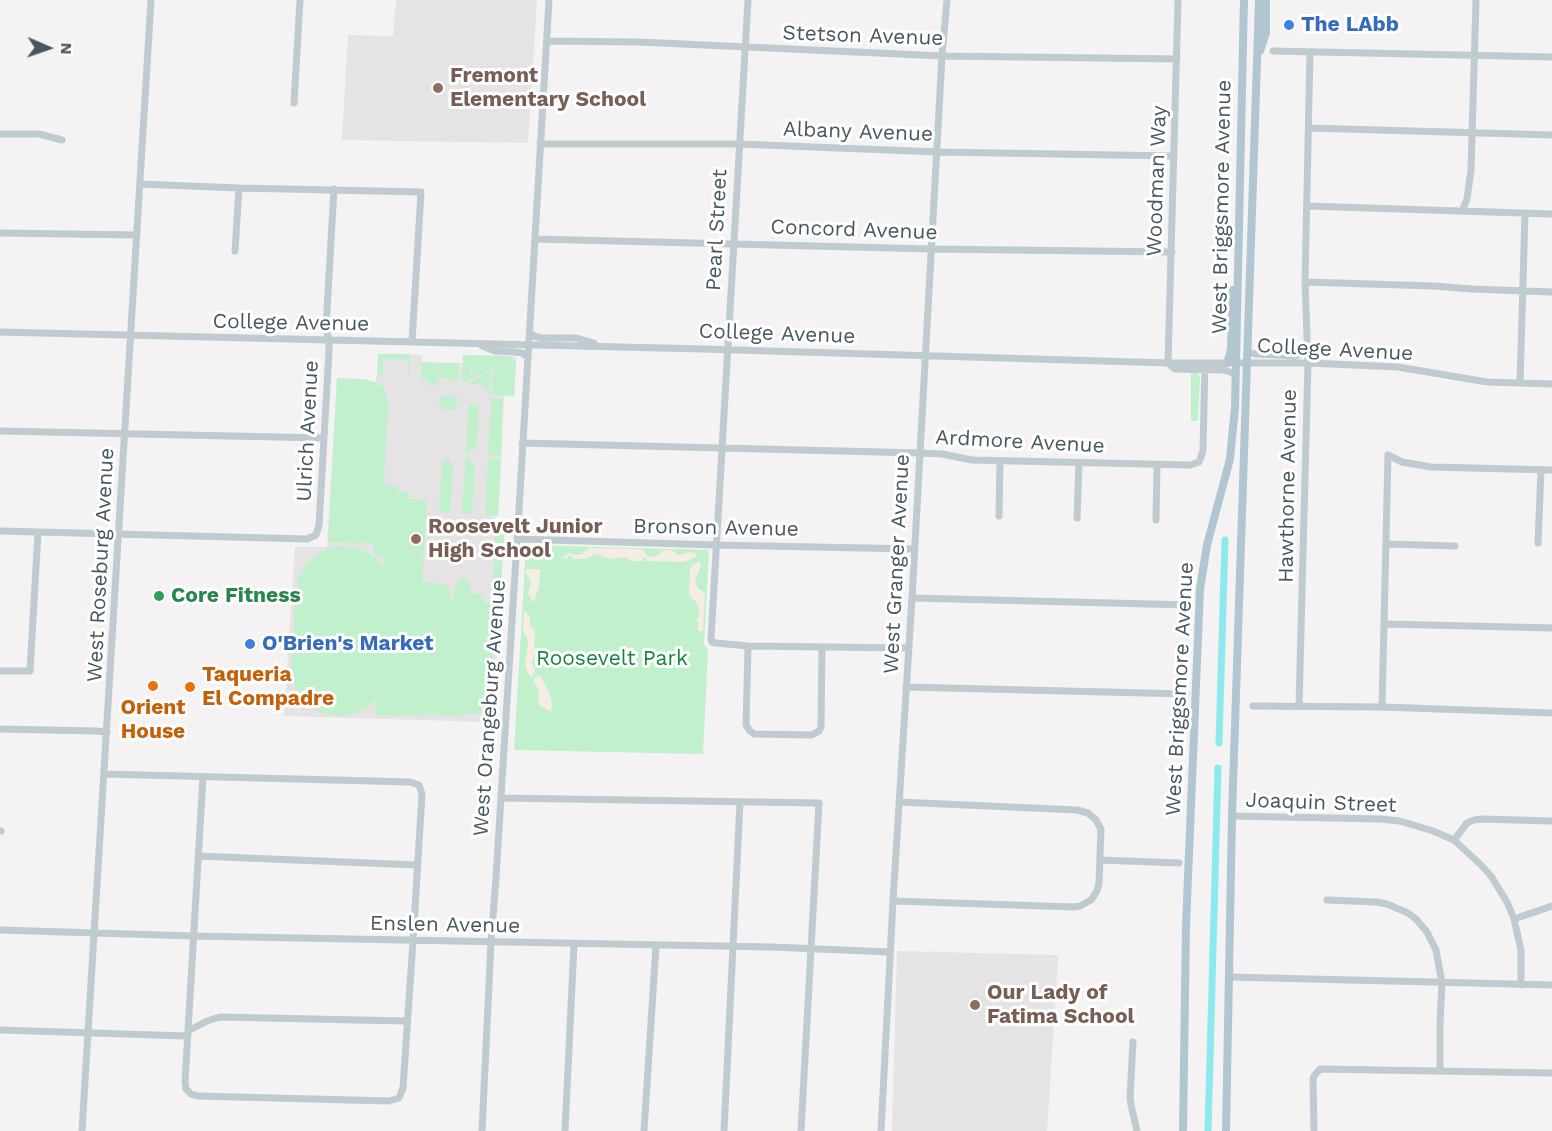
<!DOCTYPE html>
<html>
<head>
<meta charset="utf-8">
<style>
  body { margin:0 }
  #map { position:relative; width:1552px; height:1131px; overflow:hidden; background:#f4f2f2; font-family:"Work Sans",sans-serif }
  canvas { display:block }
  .north { position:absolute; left:18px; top:18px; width:60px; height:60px; -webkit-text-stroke:4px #fff; paint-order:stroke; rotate:92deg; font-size:16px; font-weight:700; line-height:24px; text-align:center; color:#495860 }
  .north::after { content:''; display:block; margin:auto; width:21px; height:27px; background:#495860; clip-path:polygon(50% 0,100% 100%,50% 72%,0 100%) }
</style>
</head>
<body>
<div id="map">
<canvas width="1552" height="1131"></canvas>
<div class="north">N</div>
</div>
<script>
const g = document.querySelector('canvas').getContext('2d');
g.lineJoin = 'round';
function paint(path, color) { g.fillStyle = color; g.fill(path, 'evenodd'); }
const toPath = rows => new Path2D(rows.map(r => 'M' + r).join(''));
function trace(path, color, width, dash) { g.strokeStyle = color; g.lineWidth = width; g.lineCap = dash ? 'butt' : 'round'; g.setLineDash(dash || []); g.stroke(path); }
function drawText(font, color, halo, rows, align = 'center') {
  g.font = font + ' "Work Sans",sans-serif'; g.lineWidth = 6; g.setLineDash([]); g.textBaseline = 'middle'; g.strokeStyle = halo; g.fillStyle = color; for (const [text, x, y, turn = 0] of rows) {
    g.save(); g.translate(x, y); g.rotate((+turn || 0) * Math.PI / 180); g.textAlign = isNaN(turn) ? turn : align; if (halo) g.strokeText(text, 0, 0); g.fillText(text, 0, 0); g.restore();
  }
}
paint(toPath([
  [396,0,537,0,528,143,342,140,348,35,393,36],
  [378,354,422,355,422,362,463,363,463,355,513,356,516,358,514,396,504,396,500,485,498,516,495,516,495,523,505,523,493,716,487,722,284,716,295,547,327,547,337,378,365,379,375,382,377,376],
  [897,951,1058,955,1047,1131,892,1131]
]), '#e5e3e4');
paint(toPath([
  [378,354,410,354,409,376,408,376,408,360,383,359,383,377,377,374],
  [463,355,510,356,511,359,472,379,473,366,471,366,471,379,465,382,462,382],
  [511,360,516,360,514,396,492,395,493,370],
  [422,362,438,363,437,384,431,387,427,379,420,379,421,376],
  [439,363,459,363,458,380,438,378],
  [491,371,490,395,488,395,486,388,478,384,467,384],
  [1191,372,1197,372,1200,378,1198,420,1196,421,1191,421],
  [337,378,368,380,380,385,384,388,384,391,386,391,388,408,384,484,393,485,393,487,395,485,398,485,398,492,408,492,408,499,427,500,422,582,447,584,447,589,450,589,450,600,453,600,455,584,462,579,468,579,468,582,471,582,470,593,483,595,484,603,491,603,493,594,501,594,499,614,495,618,488,707,480,713,455,716,433,715,375,716,376,699,365,709,355,713,342,716,329,715,312,708,305,701,294,684,291,667,296,591,299,577,304,567,309,561,322,552,330,548,342,546,358,549,367,552,384,566,384,559,382,557,378,557,373,552,373,544,328,542],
  [440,396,457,397,456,411,441,409,439,405],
  [492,398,503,399,501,456,488,455],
  [469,404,479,405,477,446,469,453,466,453],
  [466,457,475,465,472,514,462,513],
  [447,458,453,464,450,512,439,512,442,462],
  [488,459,501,459,498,516,486,515,485,513],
  [489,522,505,523,501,587,494,587,493,584,495,537,489,532],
  [530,545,709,550,704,645,708,649,703,754,514,750,526,548]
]), '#c0f1cc');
paint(toPath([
  [589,548,642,549,647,556,653,557,659,555,663,550,672,550,678,555,691,552,695,553,698,556,684,562,647,561,647,558,643,558,643,561,632,561,625,557,610,559,595,554,586,559,573,559,572,556,568,556,568,559,562,558,569,553,577,555,582,554],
  [700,561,701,566,695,581,698,588,705,593,703,631,698,631,698,622,696,621,699,616,699,608,696,602,690,597,689,593,690,569,693,565],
  [526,569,540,569,539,586,534,603,528,594,531,583,526,573],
  [524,610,530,617,530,626,535,629,534,646,536,652,532,662,535,672,531,678,527,671,525,664,528,643,527,638,523,631],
  [537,675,542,678,550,694,552,703,551,712,538,704,539,694,537,687,533,681]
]), '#f5ece3');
trace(toPath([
  [1219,743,1225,540],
  [1208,1131,1218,768]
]), '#8ceaef', 7);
trace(toPath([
  [748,0,711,639,712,642,716,643,748,646,908,648],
  [1178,0,1168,363,1175,369,1224,370,1236,374],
  [547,41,639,42,942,56,1177,59],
  [1273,51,1552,57],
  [294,103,300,0],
  [1309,128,1552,135],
  [0,134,39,134,62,140],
  [540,144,739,144,938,152,1174,156],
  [140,184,239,188,421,192,412,342],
  [1307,206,1552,214],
  [1462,211,1467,199,1471,170,1476,0],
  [0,233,137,235],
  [535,239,931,249,1172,252],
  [235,251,239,188],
  [1305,282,1434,286,1472,289,1552,292],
  [0,332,703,349,1168,363,1308,363,1398,367,1487,382,1552,384],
  [530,333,534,336,542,338,576,338,594,343],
  [482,346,495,351,515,352,522,353,528,357],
  [1248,352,1255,354,1296,356,1303,354,1306,349],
  [1520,383,1525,214],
  [0,431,324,438],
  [522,443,920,453,942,454,972,460,1190,465,1199,462,1203,451,1205,363],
  [999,516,1000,461],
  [1077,518,1079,463],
  [1156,520,1157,465],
  [0,531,307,539,316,535,319,525,329,351,329,340,326,328,334,189],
  [517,539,715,545,914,549],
  [1538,543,1541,470],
  [1387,544,1455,546],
  [912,598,1189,605],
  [1385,624,1552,628],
  [748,646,746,725,750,731,754,734,812,735,819,731,821,727,822,647],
  [0,671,30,671,38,533],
  [906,687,1186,694],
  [1253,706,1382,707,1552,713],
  [1299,706,1308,363,1305,282,1310,52],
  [1382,707,1388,455,1402,462,1431,467,1552,470],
  [0,729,96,731,107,732],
  [104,774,410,782,419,785,422,794,413,941,403,1088,399,1098,389,1101,198,1096,191,1094,186,1089,185,1082,203,777],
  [501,798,819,803,801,1131],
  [1232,816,1381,819,1400,821,1433,831,1454,840,1480,864,1491,876,1507,902,1514,919,1521,950,1521,985],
  [0,831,1,831],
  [1454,840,1467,823,1474,820,1481,819,1552,821],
  [198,856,417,865],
  [1100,860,1179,863],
  [1327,900,1376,902,1387,904,1408,913,1416,919,1427,932,1436,950,1442,983,1440,1024,1440,1071],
  [893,901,1074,907,1080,906,1091,900,1097,891,1099,883,1101,829,1096,820,1088,813,1077,810,899,802],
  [1514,919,1552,906],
  [0,930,193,936,771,947,890,952],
  [1229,977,1552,985],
  [0,1030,187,1036],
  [188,1031,207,1021,220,1017,406,1021],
  [1133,1042,1130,1097,1131,1105,1137,1131],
  [82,1131,151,0],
  [482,1131,491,942,496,878,520,493,549,0],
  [565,1131,574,944],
  [644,1131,656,946],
  [724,1131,740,802],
  [881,1131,893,901,912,598,942,56,947,0],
  [1314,1131,1313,1080,1314,1076,1320,1069,1552,1073]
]), '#bfcbd1', 7);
trace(toPath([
  [1260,51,1266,33,1266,0],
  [1227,363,1230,354,1231,348,1233,290],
  [1183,1131,1186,925,1200,589,1207,545,1230,459,1235,407,1244,0],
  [1226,1131,1232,816,1259,0]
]), '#b1c6d0', 8);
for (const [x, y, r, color] of [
  [1289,25,6,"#3f7fe0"],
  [438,88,6,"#8d6e63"],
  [416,539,6,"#8d6e63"],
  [159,596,6,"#2e9e5b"],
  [250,644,6,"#3f7fe0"],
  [153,686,6,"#e8710a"],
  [190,687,6,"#e8710a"],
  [975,1005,6,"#8d6e63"]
]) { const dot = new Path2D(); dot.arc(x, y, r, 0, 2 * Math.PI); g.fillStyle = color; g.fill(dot); trace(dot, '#fff', 2); }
drawText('bold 21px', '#366cbe', '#fff', [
  ["The LAbb",1301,25],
  ["O'Brien's Market",262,644]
], 'left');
drawText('21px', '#495860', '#fff', [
  ["Stetson Avenue",863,36,2],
  ["Albany Avenue",858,132,2],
  ["Woodman Way",1157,181,-88],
  ["West Briggsmore Avenue",1222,207,-89],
  ["Pearl Street",717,230,-87],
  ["Concord Avenue",854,230,2],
  ["College Avenue",291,323,1],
  ["College Avenue",777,334,2],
  ["College Avenue",1335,350,3],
  ["Ulrich Avenue",308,431,-87],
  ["Ardmore Avenue",1020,442,3],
  ["Hawthorne Avenue",1288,486,-89],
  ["Bronson Avenue",716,528,1],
  ["West Granger Avenue",897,564,-87],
  ["West Roseburg Avenue",101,565,-87],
  ["West Briggsmore Avenue",1180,689,-87],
  ["West Orangeburg Avenue",490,708,-86],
  ["Joaquin Street",1321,803,2],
  ["Enslen Avenue",445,925,1]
]);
drawText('bold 21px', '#785e54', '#fff', [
  ["Fremont",450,76],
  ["Elementary School",450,100],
  ["Roosevelt Junior",428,527],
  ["High School",428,551],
  ["Our Lady of",987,993],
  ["Fatima School",987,1017]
], 'left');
drawText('bold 21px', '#27864d', '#fff', [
  ["Core Fitness",171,596]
], 'left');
drawText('21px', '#15853c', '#fff', [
  ["Roosevelt Park",612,659]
]);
drawText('bold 21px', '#c56008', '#fff', [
  ["Taqueria",202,675],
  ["El Compadre",202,699],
  ["Orient",153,708,"center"],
  ["House",153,732,"center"]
], 'left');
</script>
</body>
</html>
